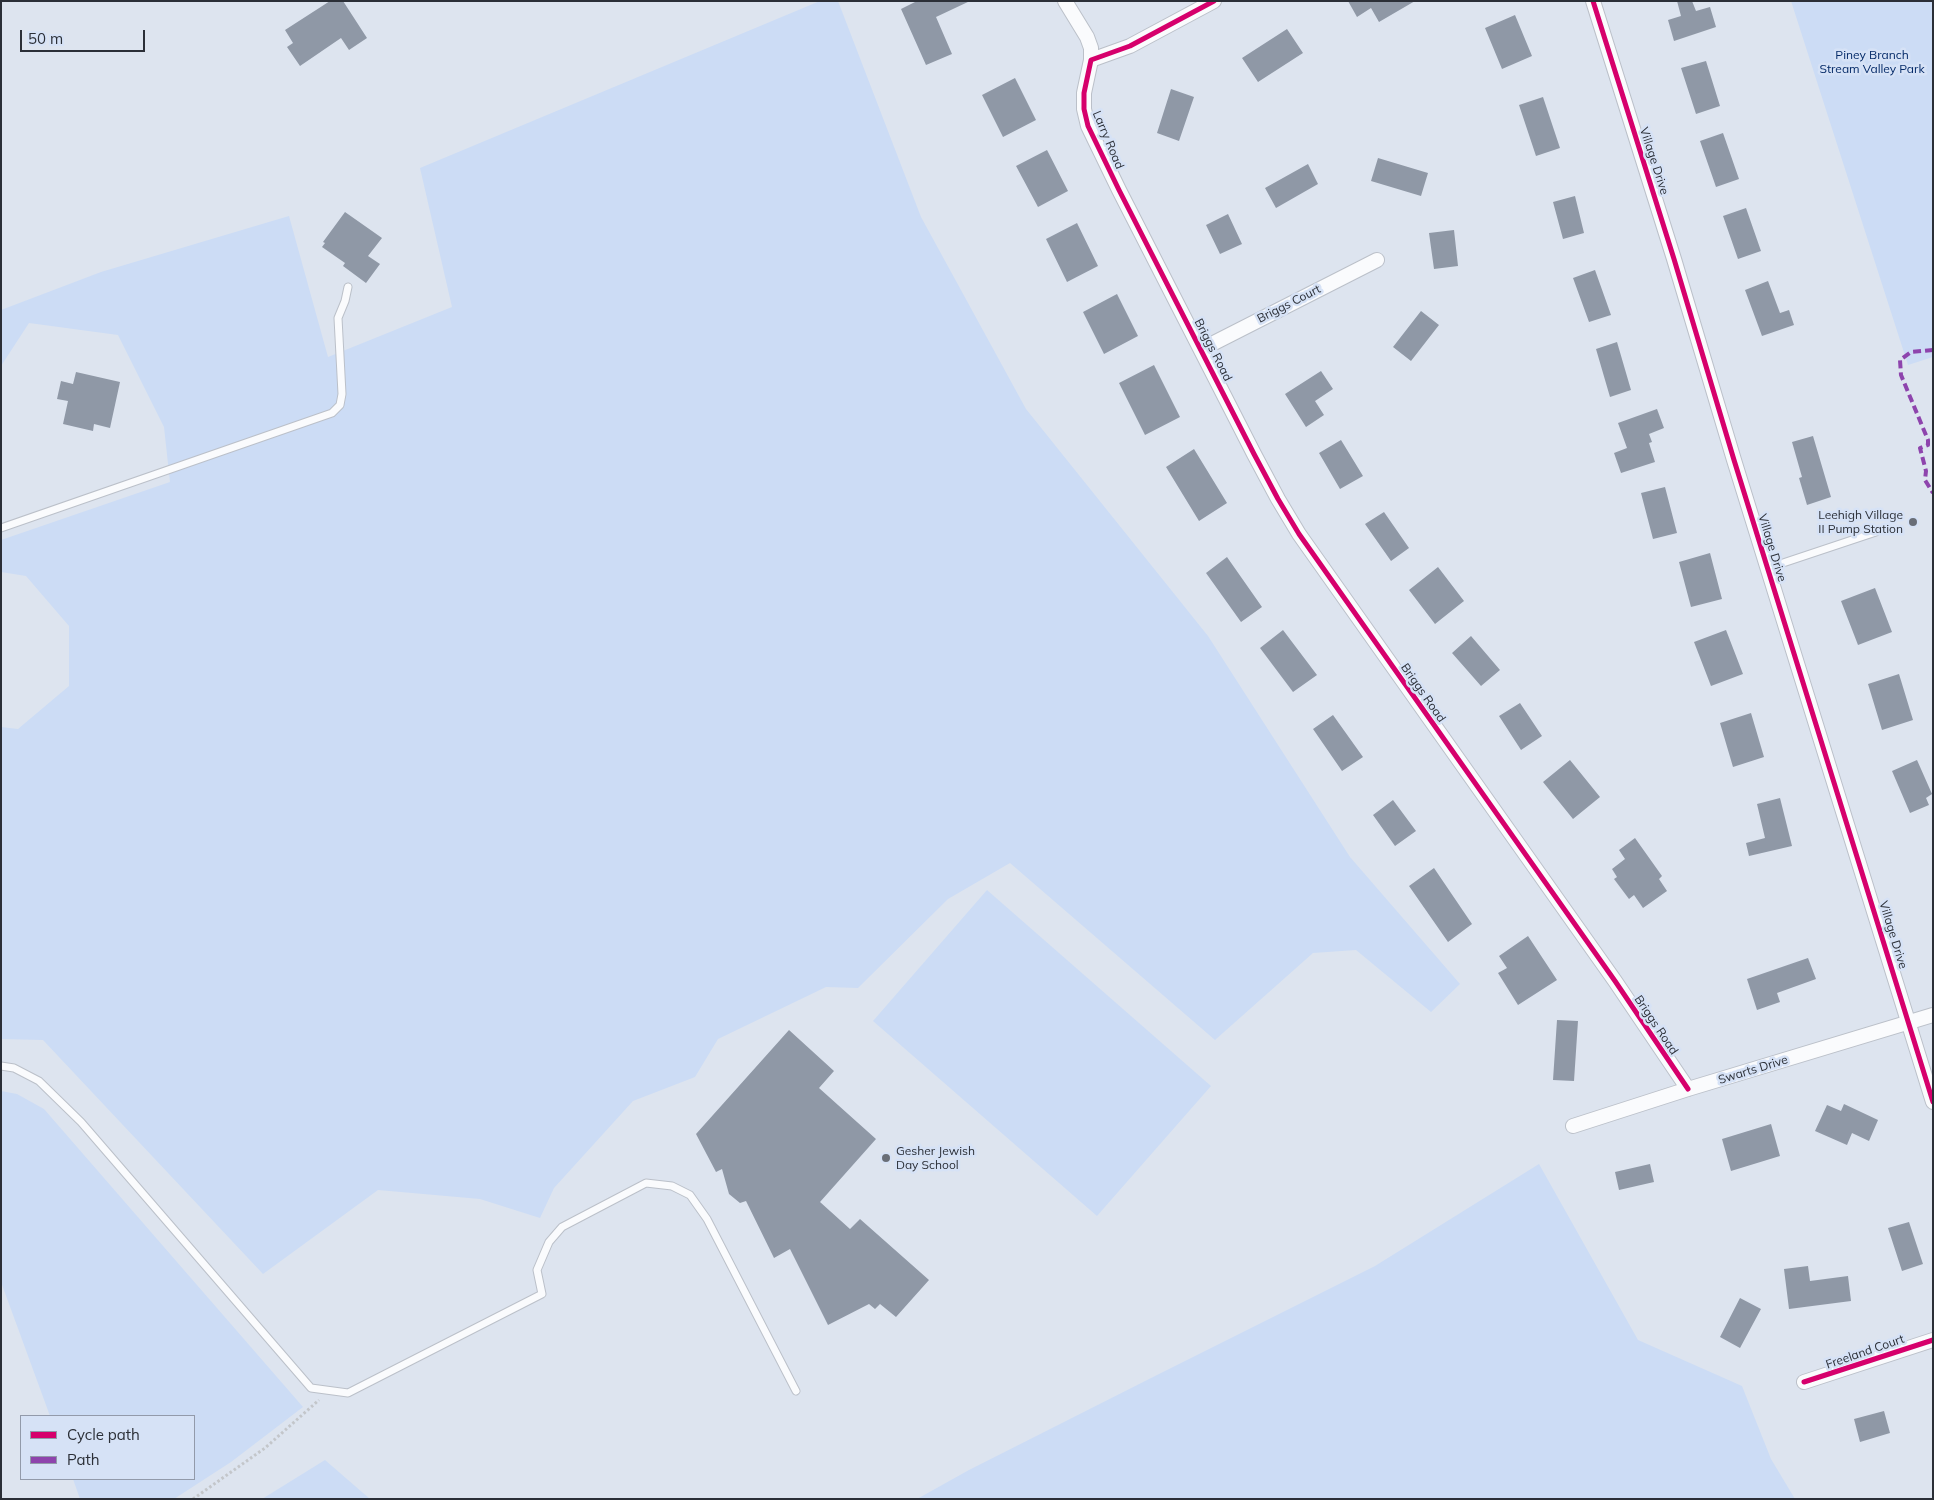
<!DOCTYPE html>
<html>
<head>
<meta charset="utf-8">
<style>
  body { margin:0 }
  #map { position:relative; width:1934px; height:1500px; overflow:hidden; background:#dde4ef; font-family:Mulish,sans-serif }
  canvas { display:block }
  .frame { position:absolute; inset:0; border:2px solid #2b2f37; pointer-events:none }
  .legend { position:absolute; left:20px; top:1415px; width:175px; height:65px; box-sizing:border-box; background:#d6e2f6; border:1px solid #929aaa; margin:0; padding:6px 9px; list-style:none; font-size:15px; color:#2b2f37 }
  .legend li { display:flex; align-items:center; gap:10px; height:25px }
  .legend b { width:25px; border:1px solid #929aaa }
  .scale { position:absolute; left:20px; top:30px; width:125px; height:22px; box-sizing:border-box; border:2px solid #2b2f37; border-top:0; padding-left:6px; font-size:15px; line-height:18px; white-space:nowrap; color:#2b2f37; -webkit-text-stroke:4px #d6e2f6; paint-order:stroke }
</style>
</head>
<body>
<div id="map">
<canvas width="1934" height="1500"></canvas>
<div class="frame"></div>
<ul class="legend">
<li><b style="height:6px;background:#d6006c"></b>Cycle path</li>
<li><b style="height:6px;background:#8e44ad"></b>Path</li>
</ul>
<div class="scale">50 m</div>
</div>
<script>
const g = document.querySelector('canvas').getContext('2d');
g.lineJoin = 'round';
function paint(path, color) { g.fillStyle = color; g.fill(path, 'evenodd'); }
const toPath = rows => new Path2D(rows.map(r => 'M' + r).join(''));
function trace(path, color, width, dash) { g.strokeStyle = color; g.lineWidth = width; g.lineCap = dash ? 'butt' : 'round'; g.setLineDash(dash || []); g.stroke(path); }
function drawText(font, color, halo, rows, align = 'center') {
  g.font = font + ' Mulish,sans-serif'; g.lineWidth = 5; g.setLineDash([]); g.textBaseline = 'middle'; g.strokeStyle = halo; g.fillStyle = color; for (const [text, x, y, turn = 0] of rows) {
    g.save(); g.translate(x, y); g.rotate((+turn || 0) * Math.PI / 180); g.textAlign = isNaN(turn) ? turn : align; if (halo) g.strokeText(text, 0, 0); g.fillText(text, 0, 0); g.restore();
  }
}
paint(toPath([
  [820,1,838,1,921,217,1026,409,1208,636,1350,857,1460,984,1431,1012,1356,950,1313,953,1215,1040,1010,863,948,899,858,988,826,987,718,1039,695,1077,633,1101,554,1188,540,1218,480,1199,378,1190,263,1274,43,1040,1,1039,1,727,18,729,69,686,69,626,26,576,1,572,1,540,170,482,164,427,118,335,29,323,1,366,1,310,101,272,289,216,328,357,452,307,420,168],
  [1791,1,1933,1,1933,357,1908,365],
  [987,890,1211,1086,1097,1216,873,1021],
  [1,1091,17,1094,44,1109,303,1407,231,1462,174,1499,80,1499,73,1479,194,1479,194,1416,50,1416,1,1282],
  [1539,1164,1638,1340,1742,1386,1771,1459,1795,1499,917,1499,969,1470,1159,1374,1375,1266],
  [325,1460,370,1499,262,1499]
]), '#ccdcf5');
paint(toPath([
  [330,1,343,1,367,38,349,50,341,38,300,66,287,47,293,43,285,30],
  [917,1,970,1,936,17,952,54,926,65,901,9],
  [1348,1,1415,1,1379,22,1371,8,1357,17],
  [1677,1,1692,1,1696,11,1710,7,1716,27,1674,41,1668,20,1681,16],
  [1515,15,1532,56,1502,69,1485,28],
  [1287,29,1303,53,1258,82,1242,58],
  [1706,61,1720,106,1696,114,1681,68],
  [1015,78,1036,120,1003,137,982,95],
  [1171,89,1194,97,1179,141,1157,133],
  [1543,97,1560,148,1536,156,1519,105],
  [1723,133,1739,179,1716,187,1700,141],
  [1047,150,1068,191,1038,207,1016,166],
  [1378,158,1428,173,1421,196,1371,181],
  [1308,164,1318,184,1276,208,1265,188],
  [1575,196,1584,233,1563,239,1553,202],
  [1746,208,1761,251,1738,259,1723,216],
  [345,212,382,238,368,256,380,264,366,283,343,266,345,263,322,247,325,243,323,242],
  [1228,214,1242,244,1220,254,1206,225],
  [1077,223,1098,266,1067,282,1046,239],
  [1454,230,1458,266,1434,269,1429,233],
  [1595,270,1611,315,1589,322,1573,278],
  [1768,281,1780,313,1789,310,1794,325,1762,336,1745,290],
  [1117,294,1138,336,1104,354,1083,312],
  [1421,311,1439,325,1411,361,1393,347],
  [1617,342,1631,390,1610,397,1596,349],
  [1154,365,1180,417,1145,435,1119,383],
  [1321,371,1333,389,1315,401,1324,415,1306,427,1285,394],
  [76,372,120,382,110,428,94,424,93,431,63,424,68,401,57,399,61,381,73,384],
  [1657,409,1664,428,1649,434,1652,442,1649,443,1655,462,1621,473,1614,453,1627,448,1618,423],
  [1813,436,1831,497,1807,505,1799,478,1802,477,1792,442],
  [1341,440,1363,476,1340,489,1319,453],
  [1194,449,1227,503,1199,521,1166,467],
  [1665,487,1677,533,1653,539,1641,493],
  [1384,512,1409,548,1391,561,1365,524],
  [1710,553,1722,599,1691,607,1679,562],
  [1227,557,1262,607,1241,622,1206,573],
  [1438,567,1464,601,1435,624,1409,590],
  [1875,588,1892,632,1858,645,1841,601],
  [1283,630,1317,675,1293,692,1260,648],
  [1726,630,1743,674,1711,686,1694,642],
  [1471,636,1500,670,1481,686,1452,653],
  [1899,674,1913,720,1882,730,1868,684],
  [1520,703,1542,736,1521,750,1499,716],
  [1751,713,1764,757,1733,767,1720,723],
  [1333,715,1363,757,1342,771,1313,729],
  [1570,760,1600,797,1573,819,1543,782],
  [1917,760,1932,794,1926,798,1929,805,1910,813,1892,771],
  [1780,798,1792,846,1749,856,1746,843,1765,838,1757,804],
  [1393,800,1416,831,1395,846,1373,815],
  [1635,838,1662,876,1659,879,1667,891,1643,908,1634,895,1629,899,1614,879,1617,877,1612,869,1625,859,1619,850],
  [1434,868,1472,924,1448,942,1409,886],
  [1528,936,1557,980,1518,1005,1498,973,1507,968,1499,956],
  [1808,958,1816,979,1777,993,1780,1002,1757,1010,1747,979],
  [1557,1020,1578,1021,1574,1081,1553,1080],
  [789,1030,834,1071,819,1088,876,1139,820,1202,850,1229,860,1219,929,1280,896,1317,880,1304,875,1309,869,1304,828,1325,790,1249,774,1258,746,1201,740,1203,729,1194,722,1169,716,1172,696,1134],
  [1844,1104,1878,1120,1869,1141,1852,1133,1847,1145,1815,1131,1827,1105,1841,1111],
  [1771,1124,1780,1156,1731,1171,1722,1139],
  [1650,1164,1654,1182,1619,1190,1615,1172],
  [1909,1222,1923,1264,1902,1271,1888,1228],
  [1808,1266,1810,1281,1848,1276,1851,1301,1789,1309,1784,1269],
  [1740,1298,1761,1309,1740,1348,1720,1337],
  [1884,1411,1890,1433,1860,1442,1854,1419]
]), '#8f98a6');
const service = toPath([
  [1,528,332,413,340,405,342,394,338,318,345,301,348,287],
  [1768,568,1876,532],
  [1,1066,14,1068,39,1081,81,1122,311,1388,348,1393,542,1294,537,1270,549,1242,562,1227,646,1183,672,1186,690,1195,707,1219,796,1391]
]);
const minor = toPath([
  [1065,1,1087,37,1091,48,1091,60],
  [1214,1,1130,46,1091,60,1084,93,1084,109,1088,126,1119,190,1254,454,1278,499,1299,534,1615,981,1688,1089],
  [1593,1,1674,259,1734,460,1933,1102],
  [1202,349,1377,260],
  [1573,1126,1688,1089,1933,1015],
  [1804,1382,1933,1340]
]);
trace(service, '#bbc0c9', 9);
trace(minor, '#bbc0c9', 16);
trace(toPath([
  [193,1499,265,1448,319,1400]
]), '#c3c6ca', 3, [2.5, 2.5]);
trace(service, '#fafbfd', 7);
trace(minor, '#fafbfd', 14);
trace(toPath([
  [1933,350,1911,352,1900,360,1901,375,1928,440,1928,445,1920,448,1926,471,1925,480,1933,493]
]), '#8e44ad', 4, [8, 4]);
trace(toPath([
  [1214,1,1130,46,1091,60,1084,93,1084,109,1088,126,1119,190,1254,454,1278,499,1299,534,1615,981,1688,1089],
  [1593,1,1674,259,1734,460,1933,1102],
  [1804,1382,1933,1340]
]), '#d6006c', 5);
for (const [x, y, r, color] of [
  [1913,522,5,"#696e77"],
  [886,1158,5,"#696e77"]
]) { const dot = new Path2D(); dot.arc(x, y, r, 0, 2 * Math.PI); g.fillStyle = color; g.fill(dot); trace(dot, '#d6e2f6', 2); }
drawText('12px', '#042a68', '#d6e2f6', [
  ["Piney Branch",1872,55],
  ["Stream Valley Park",1872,69]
]);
drawText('12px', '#2b2f37', '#d6e2f6', [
  ["Larry Road",1108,140,67],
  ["Village Drive",1654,161,72],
  ["Briggs Court",1289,304,-27],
  ["Briggs Road",1213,350,63],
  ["Village Drive",1772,548,73],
  ["Briggs Road",1423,693,55],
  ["Village Drive",1893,935,73],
  ["Briggs Road",1656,1025,56],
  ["Swarts Drive",1753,1070,-17],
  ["Freeland Court",1865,1352,-19]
]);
drawText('12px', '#2b2f37', '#d6e2f6', [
  ["Leehigh Village",1903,515],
  ["II Pump Station",1903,529],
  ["Gesher Jewish",896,1151,"left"],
  ["Day School",896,1165,"left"]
], 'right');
</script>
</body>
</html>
